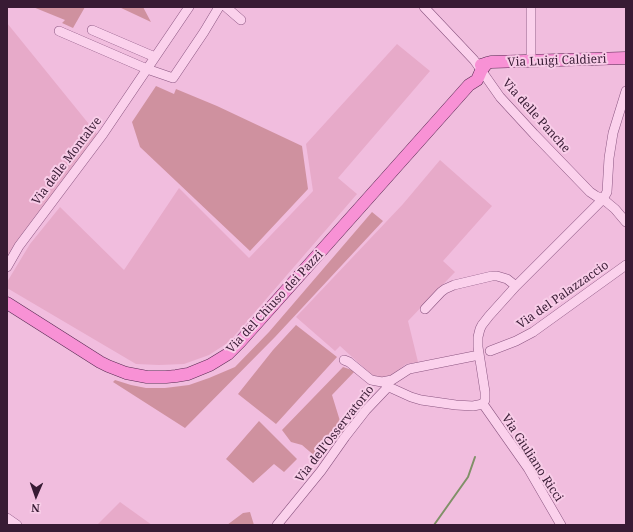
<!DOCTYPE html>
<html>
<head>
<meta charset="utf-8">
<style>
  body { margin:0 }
  #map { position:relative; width:633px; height:532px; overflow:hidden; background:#f1bdde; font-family:"Noto Serif",serif }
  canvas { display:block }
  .frame { position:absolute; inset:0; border:8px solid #381b34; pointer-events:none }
  .north { position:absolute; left:16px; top:476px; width:40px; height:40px; -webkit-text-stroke:3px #f8cde8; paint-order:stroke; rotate:182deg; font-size:11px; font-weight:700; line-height:16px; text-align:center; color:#381b34 }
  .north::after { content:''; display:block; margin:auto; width:14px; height:18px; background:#381b34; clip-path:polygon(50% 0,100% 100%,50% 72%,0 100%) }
</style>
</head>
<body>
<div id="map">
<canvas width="633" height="532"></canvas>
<div class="frame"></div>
<div class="north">N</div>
</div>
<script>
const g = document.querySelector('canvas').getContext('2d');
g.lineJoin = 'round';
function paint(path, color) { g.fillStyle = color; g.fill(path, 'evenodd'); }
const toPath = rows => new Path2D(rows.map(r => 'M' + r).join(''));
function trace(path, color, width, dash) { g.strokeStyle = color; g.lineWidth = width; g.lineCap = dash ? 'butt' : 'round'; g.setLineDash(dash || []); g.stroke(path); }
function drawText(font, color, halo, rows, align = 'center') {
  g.font = font + ' "Noto Serif",serif'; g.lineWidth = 4; g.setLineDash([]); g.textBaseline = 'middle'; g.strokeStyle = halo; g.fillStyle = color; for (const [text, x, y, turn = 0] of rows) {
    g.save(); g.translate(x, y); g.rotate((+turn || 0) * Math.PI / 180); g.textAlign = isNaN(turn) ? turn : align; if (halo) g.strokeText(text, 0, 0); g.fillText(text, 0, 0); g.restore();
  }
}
paint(toPath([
  [7,23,97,134,7,260],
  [397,44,430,71,338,178,357,194,229,342,209,355,184,364,159,365,136,364,7,288,7,282,30,244,60,207,124,270,179,188,249,258,313,191,306,144],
  [440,160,492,206,443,261,455,272,408,321,418,362,406,364,396,372,387,379,372,375,340,346,335,351,296,317,403,204],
  [120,502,152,525,97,525]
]), '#e7aac9');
paint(toPath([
  [33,7,85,7,73,28,62,23,65,20],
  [119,7,143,7,151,22],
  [156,86,174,94,176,89,217,106,302,146,308,189,250,251,140,147,132,122],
  [372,212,383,221,275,337,185,428,113,382,115,380,131,385,146,388,165,388,189,385,209,378,235,367,269,332],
  [296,325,337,357,276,424,238,394,273,350],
  [343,367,355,371,332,395,344,434,339,442,331,437,316,457,302,445,291,442,282,430],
  [259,421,297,459,284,472,274,464,253,483,226,459],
  [250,512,254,525,227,525,243,513]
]), '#cf919f');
trace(toPath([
  [434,525,468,477,475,457]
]), '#809068', 2);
const minor = toPath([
  [226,7,241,20],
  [424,7,474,60,500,97,534,134,590,192,596,196,603,199,516,286,489,316,482,325,480,329,478,337,478,347,485,392,485,400,483,404],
  [531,7,531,61],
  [92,30,155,57],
  [59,31,147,69,173,78,204,32,219,7],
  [626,91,613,133,609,158,607,192,603,199,615,209,626,222],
  [7,267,19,246,103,134,189,7],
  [425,309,441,292,445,289,454,285,492,276,497,276,507,279,516,286],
  [490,351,516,341,533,332,626,265],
  [344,360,349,362,371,380,382,382,392,380,409,369,479,355],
  [483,404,528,468,561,525],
  [7,518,17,525],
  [277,525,321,471,345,437,366,410,386,389,389,387,411,397,421,400,456,405,473,406,483,404]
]);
const major = toPath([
  [481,65,491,62,626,58],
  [7,303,100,362,108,366,126,373,147,377,166,377,176,376,188,374,210,365,228,354,240,342,453,103,469,85,477,80,481,71,487,63]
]);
trace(minor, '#8a5580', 10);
trace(major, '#572a52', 13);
trace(minor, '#fbd1ec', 9);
trace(major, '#f891d5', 12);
drawText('12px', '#381b34', '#f8cde8', [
  ["Via Luigi Caldieri",557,61,-2],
  ["Via delle Panche",536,116,48],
  ["Via delle Montalve",67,161,-53],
  ["Via del Palazzaccio",563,295,-35],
  ["Via del Chiuso dei Pazzi",275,302,-47],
  ["Via dell'Osservatorio",335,434,-52],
  ["Via Giuliano Ricci",532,458,57]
]);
</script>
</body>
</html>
